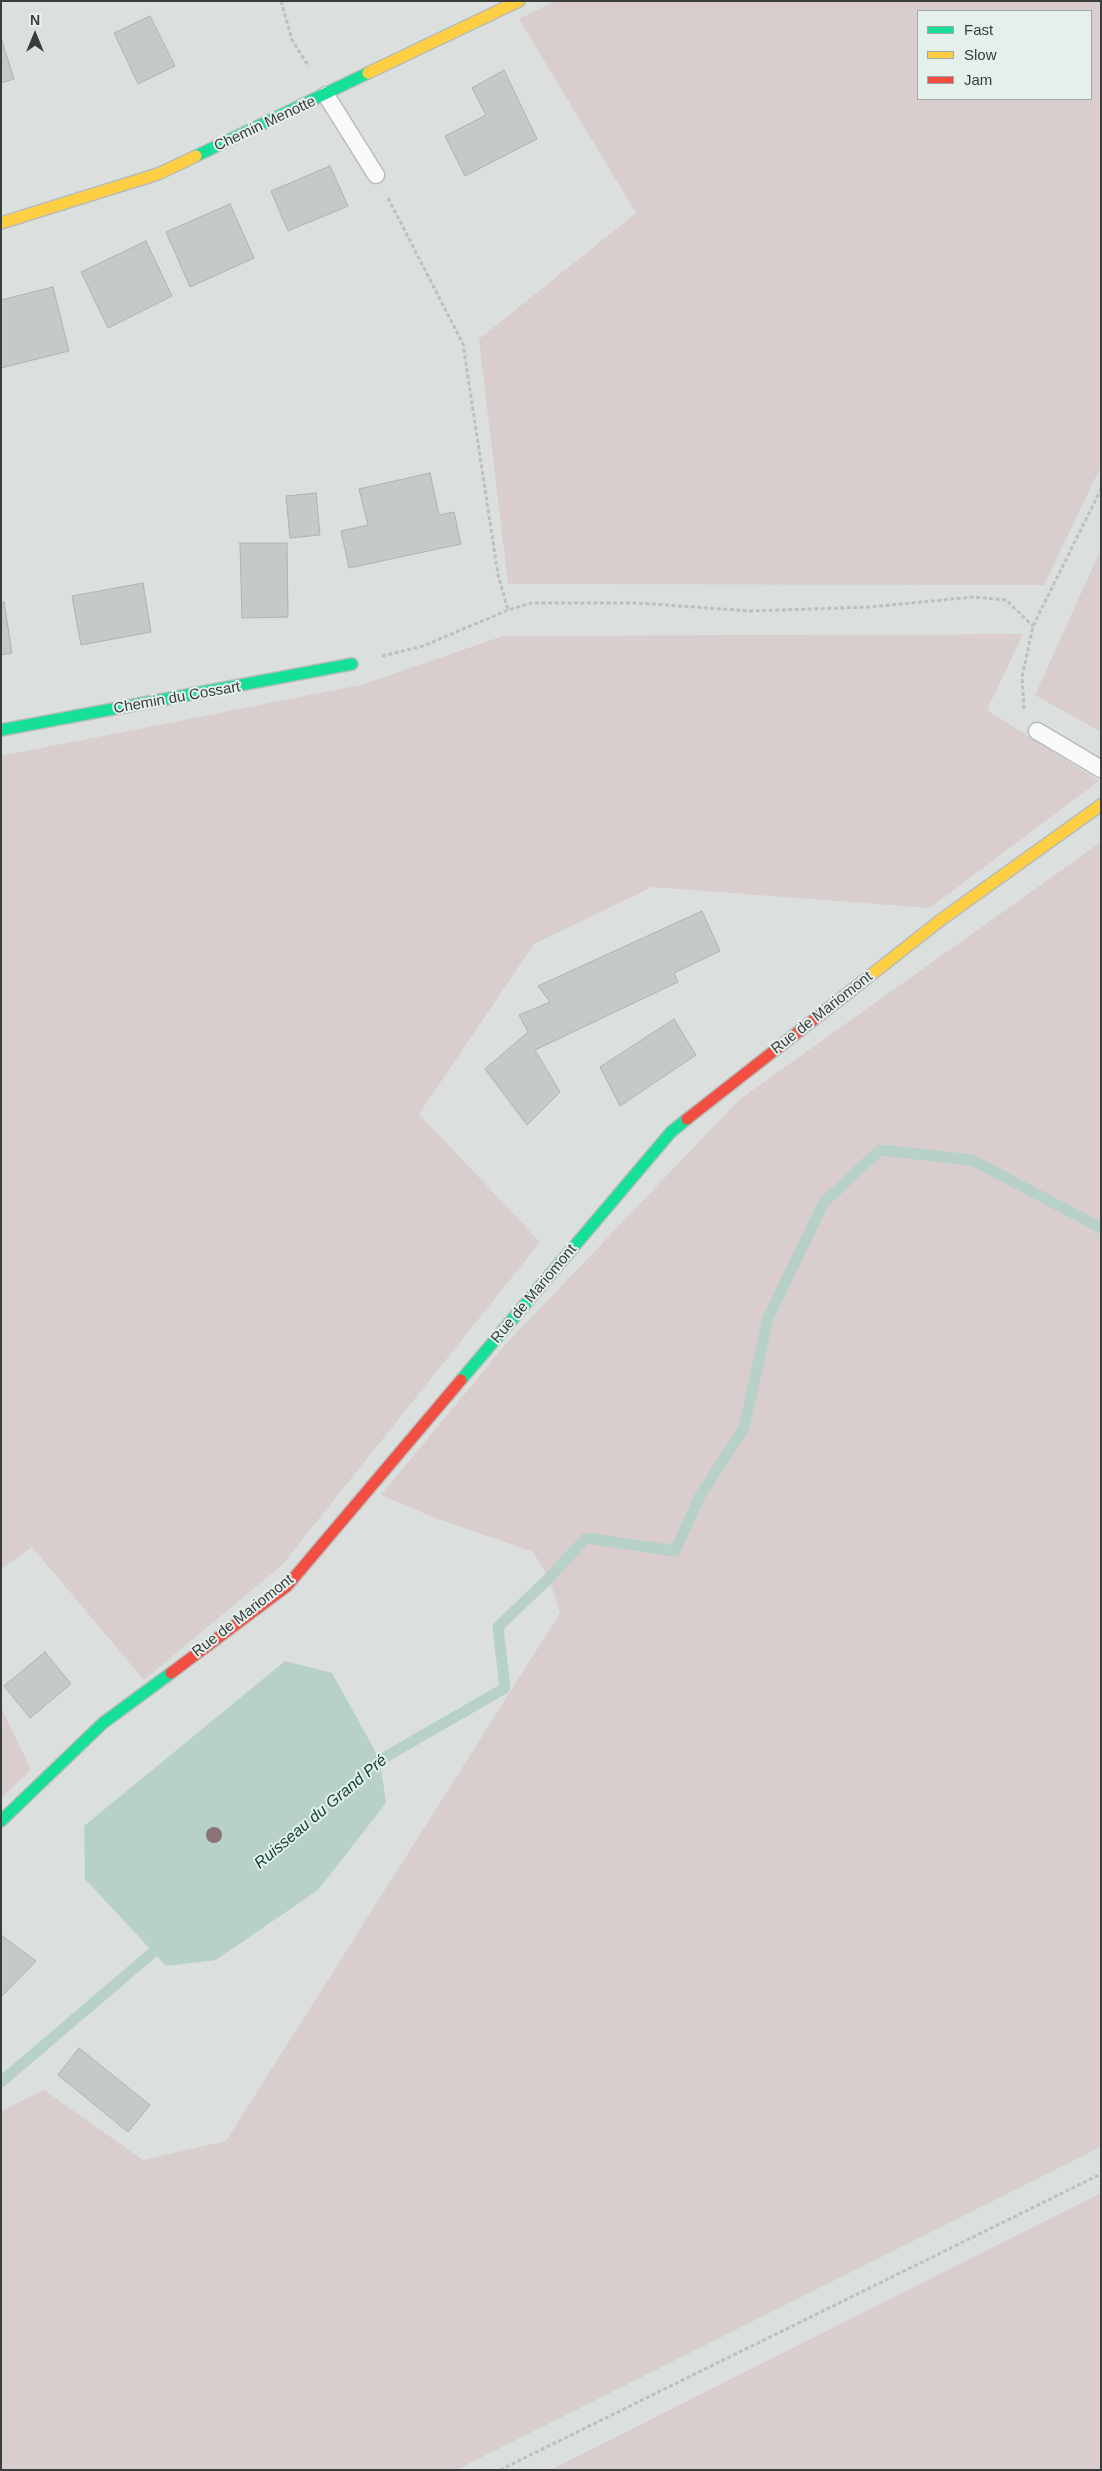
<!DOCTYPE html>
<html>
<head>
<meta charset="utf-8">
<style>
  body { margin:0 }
  #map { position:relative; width:1102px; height:2471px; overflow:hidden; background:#dbe0de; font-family:Arial,sans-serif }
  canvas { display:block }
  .frame { position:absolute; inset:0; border:2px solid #393d3c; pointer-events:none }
  .legend { position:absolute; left:917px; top:10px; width:175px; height:90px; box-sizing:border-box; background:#e5f0ec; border:1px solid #a0a8a6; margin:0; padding:6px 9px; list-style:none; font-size:15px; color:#393d3c }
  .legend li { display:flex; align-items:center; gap:10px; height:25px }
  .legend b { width:25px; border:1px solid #a0a8a6 }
  .north { position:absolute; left:10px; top:10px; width:50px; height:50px; -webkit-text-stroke:4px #e5f0ec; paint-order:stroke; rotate:0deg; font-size:14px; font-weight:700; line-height:20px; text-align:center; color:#393d3c }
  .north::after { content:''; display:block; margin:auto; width:18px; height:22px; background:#393d3c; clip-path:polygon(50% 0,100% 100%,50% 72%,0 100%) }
</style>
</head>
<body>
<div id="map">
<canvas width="1102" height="2471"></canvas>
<div class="frame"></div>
<ul class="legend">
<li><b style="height:6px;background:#16e098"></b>Fast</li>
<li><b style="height:6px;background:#ffcf43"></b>Slow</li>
<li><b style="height:6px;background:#f24e42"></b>Jam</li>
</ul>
<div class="north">N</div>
</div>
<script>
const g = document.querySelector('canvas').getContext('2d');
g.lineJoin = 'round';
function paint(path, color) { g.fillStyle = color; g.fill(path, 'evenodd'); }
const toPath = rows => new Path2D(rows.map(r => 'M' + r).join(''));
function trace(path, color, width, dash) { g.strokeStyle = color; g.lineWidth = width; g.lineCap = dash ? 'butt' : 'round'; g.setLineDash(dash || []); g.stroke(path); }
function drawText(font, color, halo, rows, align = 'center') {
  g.font = font + ' Arial,sans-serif'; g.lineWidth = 4; g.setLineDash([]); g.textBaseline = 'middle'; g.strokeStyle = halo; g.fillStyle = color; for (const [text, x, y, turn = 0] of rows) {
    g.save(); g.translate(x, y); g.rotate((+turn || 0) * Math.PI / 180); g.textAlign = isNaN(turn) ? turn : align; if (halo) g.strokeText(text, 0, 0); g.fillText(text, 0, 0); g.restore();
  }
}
paint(toPath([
  [555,1,1101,1,1101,466,1044,585,508,584,479,339,636,213,519,19],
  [918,11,1091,11,1091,99,918,99],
  [1101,549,1101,732,1035,695],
  [1023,634,987,710,1099,781,930,908,652,887,534,944,419,1114,540,1242,282,1565,144,1680,32,1547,1,1569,1,756,361,685,503,636],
  [1101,842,1101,2147,456,2470,1,2470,1,2111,44,2090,143,2160,226,2141,560,1613,549,1578,533,1552,430,1516,381,1495,505,1345,740,1099],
  [1,1707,31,1770,1,1798],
  [1101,2193,1101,2470,550,2470]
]), '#d9cdcd');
paint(toPath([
  [285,1661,332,1673,380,1760,386,1803,318,1890,216,1960,166,1966,85,1879,84,1826]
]), '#b7d1c9');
trace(toPath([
  [370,1769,380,1760,505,1688,498,1627,549,1578,586,1538,675,1551,700,1496,744,1428,768,1318,824,1202,880,1150,972,1160,1101,1228],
  [1,2082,165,1942]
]), '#b7d1c9', 11);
const building = toPath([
  [150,16,175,66,138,84,114,33,150,16],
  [1,38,14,79,1,83,1,38],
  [504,70,537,139,465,176,445,136,486,115,472,88,504,70],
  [330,166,348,206,288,231,271,191,330,166],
  [230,204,254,258,190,287,166,232,230,204],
  [146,241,172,296,108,328,81,272,146,241],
  [53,287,69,351,1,368,1,300,53,287],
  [430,473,439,515,454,512,461,544,349,568,341,531,368,525,359,489,430,473],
  [316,493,320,535,290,538,286,496,316,493],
  [240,543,287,543,288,617,242,618,240,543],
  [143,583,151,632,81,645,72,596,143,583],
  [4,602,12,653,1,655,1,603,4,602],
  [702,911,720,951,674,973,678,982,535,1050,560,1092,527,1125,485,1069,528,1032,519,1015,550,1002,538,986,702,911],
  [674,1019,696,1055,620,1106,600,1067,674,1019],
  [45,1652,71,1684,30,1718,4,1686,45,1652],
  [1,1935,36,1961,1,1997,1,1935],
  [79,2048,150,2105,128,2132,58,2075,79,2048]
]);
paint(building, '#c5c9c8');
trace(building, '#aeb2b1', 1);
const lane = toPath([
  [326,95,376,175],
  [1037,731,1101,769]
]);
const fast = toPath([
  [196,156,368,73],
  [1,730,352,664],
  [461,1380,671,1132,687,1119],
  [1,1821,103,1723,171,1673]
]);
const slow = toPath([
  [368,73,519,1],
  [1,223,158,174,196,156],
  [862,982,942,919,1101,805]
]);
const jam = toPath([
  [687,1119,862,982],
  [171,1673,287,1586,461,1380]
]);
trace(lane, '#b8bcbb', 19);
trace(fast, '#b8bcbb', 14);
trace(slow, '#b8bcbb', 14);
trace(jam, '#b8bcbb', 14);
trace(toPath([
  [281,1,292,40,309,67],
  [388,198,463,344,498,575,508,610],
  [382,656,423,646,508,610,532,603,637,603,750,611,869,607,973,597,1006,600,1033,626],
  [1024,709,1022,677,1033,626,1101,489],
  [500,2470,1101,2174]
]), '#bdc0bf', 3, [4, 2.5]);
trace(lane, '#fafafa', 16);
trace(fast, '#16e098', 11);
trace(slow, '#ffcf43', 11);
trace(jam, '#f24e42', 11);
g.fillStyle = '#8b7477';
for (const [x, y] of [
  [214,1835]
]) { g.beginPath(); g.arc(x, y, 8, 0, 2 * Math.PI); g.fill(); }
drawText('15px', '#393d3c', '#e5f0ec', [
  ["Chemin Menotte",265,124,-25],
  ["Chemin du Cossart",177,698,-10],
  ["Rue de Mariomont",822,1013,-38],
  ["Rue de Mariomont",534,1294,-50],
  ["Rue de Mariomont",243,1616,-38]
]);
drawText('italic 16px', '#0c3f33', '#e5f0ec', [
  ["Ruisseau du Grand Pré",321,1812,-40]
]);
</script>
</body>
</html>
